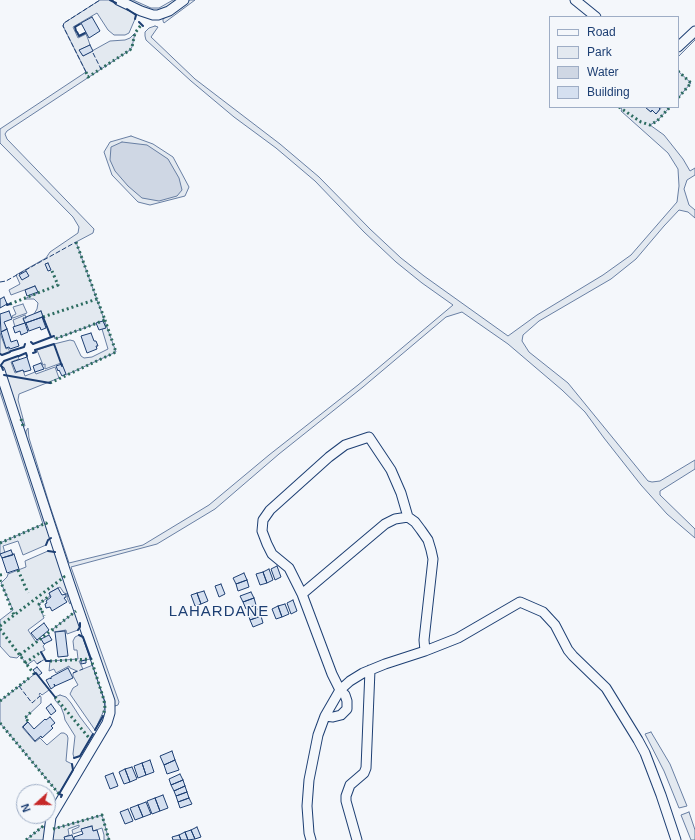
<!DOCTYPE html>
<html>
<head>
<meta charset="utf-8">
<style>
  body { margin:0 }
  #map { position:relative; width:695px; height:840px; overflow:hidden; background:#f4f7fb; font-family:Helvetica,sans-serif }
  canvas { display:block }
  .legend { position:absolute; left:549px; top:16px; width:130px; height:92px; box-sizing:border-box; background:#f4f7fb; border:1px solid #9eadc5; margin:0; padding:5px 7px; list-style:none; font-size:12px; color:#1d3f73 }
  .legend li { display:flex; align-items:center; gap:8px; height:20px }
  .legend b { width:20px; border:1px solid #9eadc5 }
  .north { position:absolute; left:16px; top:784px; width:40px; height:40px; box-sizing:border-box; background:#f4f7fb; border:1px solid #9eadc5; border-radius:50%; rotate:249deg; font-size:11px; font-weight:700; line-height:16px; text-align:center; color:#1d3f73 }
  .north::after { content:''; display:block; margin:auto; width:14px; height:18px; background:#c62828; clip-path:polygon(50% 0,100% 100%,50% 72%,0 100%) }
</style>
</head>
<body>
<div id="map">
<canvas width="695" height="840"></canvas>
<ul class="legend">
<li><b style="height:5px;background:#f4f7fb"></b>Road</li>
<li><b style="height:11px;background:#e3e9f0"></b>Park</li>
<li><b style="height:11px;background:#cfd7e4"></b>Water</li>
<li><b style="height:11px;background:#d5e0f0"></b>Building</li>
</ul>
<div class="north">N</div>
</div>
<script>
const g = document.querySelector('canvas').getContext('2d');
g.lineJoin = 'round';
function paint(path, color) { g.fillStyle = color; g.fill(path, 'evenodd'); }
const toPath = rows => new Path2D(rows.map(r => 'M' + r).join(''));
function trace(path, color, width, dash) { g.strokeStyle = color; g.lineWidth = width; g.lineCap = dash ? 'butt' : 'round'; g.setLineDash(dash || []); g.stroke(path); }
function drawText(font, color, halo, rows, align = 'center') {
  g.font = font + ' Helvetica,sans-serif'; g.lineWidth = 3; g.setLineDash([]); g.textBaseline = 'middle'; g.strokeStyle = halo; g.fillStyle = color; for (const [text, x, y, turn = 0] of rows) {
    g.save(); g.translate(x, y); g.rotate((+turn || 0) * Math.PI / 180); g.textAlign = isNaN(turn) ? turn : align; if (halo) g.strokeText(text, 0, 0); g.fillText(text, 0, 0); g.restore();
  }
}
const green = toPath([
  [100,0,114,0,137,13,135,19,129,33,125,35,114,35,108,30,97,13,73,27,78,38,86,34,88,39,90,45,80,50,83,56,110,41,125,40,130,38,135,33,132,47,130,50,7,131,5,134,7,139,94,229,93,233,76,242,116,352,66,375,61,363,45,369,45,364,43,365,37,350,54,344,70,340,74,341,81,356,84,358,92,357,108,349,102,329,106,327,103,321,55,339,54,336,51,337,41,311,34,314,37,309,38,303,34,299,24,299,38,293,35,286,11,295,9,290,20,284,16,275,46,258,50,252,78,233,79,227,73,217,0,143,0,129,86,72,63,26,64,23,100,0],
  [124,0,133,0,151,8,159,8,173,0,180,0,171,8,157,12,124,0],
  [189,0,195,0,164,23,163,21,163,19,189,0],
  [155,26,158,27,151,37,195,79,280,144,319,177,370,229,401,258,424,276,508,336,537,315,603,275,631,255,677,202,679,186,678,169,668,153,621,111,622,109,619,107,645,107,651,112,652,110,656,114,662,107,670,107,657,121,650,125,664,135,683,159,690,171,695,168,695,175,687,180,684,189,689,205,695,210,695,218,688,212,679,210,664,226,636,259,611,279,539,321,523,335,522,341,529,352,568,383,648,481,652,482,660,481,695,460,695,469,660,491,660,495,695,529,695,538,667,514,641,485,604,438,585,412,562,390,508,344,462,312,446,317,363,387,279,454,215,509,157,544,71,567,119,702,118,705,115,706,66,565,26,438,26,431,28,428,29,438,49,503,69,563,143,545,209,505,269,455,358,385,453,305,422,283,396,262,364,232,315,181,276,148,234,117,191,81,146,40,145,36,145,32,149,28,155,26],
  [695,34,695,40,678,57,678,52,695,34],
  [678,71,691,83,678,98,678,71],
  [131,136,153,144,173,157,189,187,185,196,150,205,138,202,112,175,104,152,110,142,131,136],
  [23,304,27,313,13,318,12,316,16,314,13,307,23,304],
  [25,315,26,318,23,319,25,323,15,327,13,320,25,315],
  [0,333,6,349,8,348,10,352,2,355,0,354,0,333],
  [18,356,19,359,11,362,15,373,23,370,25,376,35,372,36,374,55,367,59,378,19,394,18,400,25,426,23,426,1,365,4,361,18,356],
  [0,378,51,538,48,540,46,545,23,555,18,541,3,546,5,553,0,554,0,543,43,524,0,392,0,378],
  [48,551,55,552,72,599,70,604,67,598,68,594,64,593,60,587,49,593,50,596,39,604,44,618,28,630,36,642,41,638,45,644,43,646,45,650,41,652,45,659,37,664,34,660,27,665,20,655,17,658,10,657,0,646,0,620,13,610,1,583,7,577,8,574,26,567,25,561,48,551],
  [76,611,80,627,78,630,67,634,66,630,54,632,53,629,76,611],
  [79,635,83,637,91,659,79,661,83,669,93,665,104,700,105,708,95,730,70,694,73,688,78,685,73,676,73,673,77,671,70,668,69,666,56,673,54,669,49,671,50,661,78,659,77,650,74,650,73,641,75,637,79,635],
  [36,673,49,690,42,695,40,693,39,694,41,697,41,703,25,718,28,721,22,727,35,742,40,738,47,745,61,733,64,733,67,735,68,738,66,761,72,764,73,770,59,794,0,723,0,701,36,673],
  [60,695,66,697,71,703,80,717,93,734,80,756,74,758,73,754,75,736,65,720,64,715,61,707,55,700,55,697,60,695],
  [651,732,670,764,687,806,679,808,664,771,645,734,651,732],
  [689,812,695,830,695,840,691,840,681,815,689,812],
  [102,815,109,840,104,840,104,835,102,828,93,831,91,826,82,829,82,831,73,834,72,830,79,827,79,825,68,829,69,835,65,837,65,840,52,840,53,829,102,815],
  [45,826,45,840,26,840,42,827,45,826]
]);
paint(green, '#e3e9f0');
trace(green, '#687fa3', 1);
const water = toPath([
  [122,142,147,145,168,159,179,178,182,190,177,196,159,201,142,198,128,186,115,171,110,160,111,147,122,142]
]);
paint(water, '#cfd7e4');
trace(water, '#687fa3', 1);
const building = toPath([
  [92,17,100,31,89,38,81,23,92,17],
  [90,45,93,51,83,56,79,50,90,45],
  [645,107,658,107,660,109,656,114,652,110,651,112,645,107],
  [48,263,51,270,48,271,45,264,48,263],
  [26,271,29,276,22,280,19,275,26,271],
  [35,286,38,292,27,296,25,290,35,286],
  [4,297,7,304,0,308,0,299,4,297],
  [9,311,12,319,4,322,7,329,1,332,0,314,9,311],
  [41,311,43,317,25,323,23,318,26,318,26,317,41,311],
  [42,317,46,328,41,330,40,327,29,331,26,323,42,317],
  [103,321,106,328,99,330,96,323,103,321],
  [25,323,28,332,21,335,20,331,15,333,13,327,25,323],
  [7,329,11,342,17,340,19,346,10,349,9,347,6,348,1,332,7,329],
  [91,333,94,341,96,341,98,346,96,346,97,349,87,353,81,336,91,333],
  [27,357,31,370,24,372,23,370,16,372,12,362,27,357],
  [41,363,44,369,35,372,33,366,41,363],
  [62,364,66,374,62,376,59,370,58,371,56,366,62,364],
  [11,550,13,555,2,558,0,554,11,550],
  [14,554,19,569,7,573,2,558,14,554],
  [277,566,281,577,275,580,271,569,277,566],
  [269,569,273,580,267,583,263,572,269,569],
  [263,572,267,583,260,585,256,574,263,572],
  [244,573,247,580,236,584,233,578,244,573],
  [247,580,249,587,238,591,236,584,247,580],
  [221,584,225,594,219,597,215,586,221,584],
  [58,588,62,595,66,594,66,597,64,598,67,602,52,611,50,607,46,608,45,604,47,603,46,601,51,597,49,593,58,588],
  [204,591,208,601,201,604,197,593,204,591],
  [251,592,254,598,243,602,240,596,251,592],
  [197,593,201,604,195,606,191,595,197,593],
  [254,598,256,605,246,609,243,602,254,598],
  [293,600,297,611,291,614,287,603,293,600],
  [285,604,289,614,282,617,278,606,285,604],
  [278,606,282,617,276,619,272,609,278,606],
  [258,609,261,616,250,620,248,614,258,609],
  [261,616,263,623,253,627,250,620,261,616],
  [44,623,49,630,37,640,31,633,44,623],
  [65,631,68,656,58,657,55,632,65,631],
  [49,635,52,640,44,644,41,639,49,635],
  [86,660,86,663,81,664,81,661,86,660],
  [37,667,42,673,38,676,33,670,37,667],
  [68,668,73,678,55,686,54,684,55,686,51,689,46,680,50,678,51,679,51,677,68,668],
  [51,704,56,711,51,715,46,708,51,704],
  [50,717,55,723,51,726,53,728,42,738,41,736,35,741,23,727,28,722,34,729,45,719,46,720,50,717],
  [172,751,175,760,164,765,160,756,172,751],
  [150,760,154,772,146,775,142,763,150,760],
  [175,760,179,770,167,774,164,765,175,760],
  [142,763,146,775,138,778,134,766,142,763],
  [132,767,137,779,130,782,125,769,132,767],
  [125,769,130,782,124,784,119,772,125,769],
  [113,773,118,786,110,789,105,776,113,773],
  [180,774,183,780,171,785,169,779,180,774],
  [183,780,185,786,174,791,171,785,183,780],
  [185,786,187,792,176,796,174,791,185,786],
  [187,792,189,798,178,802,176,796,187,792],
  [163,795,168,808,160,811,155,798,163,795],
  [155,798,160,811,152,814,147,801,155,798],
  [189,798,192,804,180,808,178,802,189,798],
  [146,802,151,814,143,817,138,805,146,802],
  [138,805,143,817,135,820,130,808,138,805],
  [128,809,133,821,125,824,120,812,128,809],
  [92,826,93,831,97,830,100,840,74,840,74,837,83,834,81,829,92,826],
  [197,827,201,837,195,839,191,830,197,827],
  [191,830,195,839,188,840,185,832,191,830],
  [185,832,188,840,181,840,179,835,185,832],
  [72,835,74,840,65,840,64,837,72,835],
  [179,835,181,840,173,840,172,837,179,835]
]);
paint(building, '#d5e0f0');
trace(building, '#1d3f73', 1);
const minor = toPath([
  [118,0,141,11,153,15,158,15,169,11,184,0],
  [575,0,596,17],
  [678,47,695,31],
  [0,371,69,582,110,701,110,713,107,723,51,817,48,840],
  [302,594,385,524,395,519,408,517],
  [425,651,424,640,433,559,431,550,428,540,421,530,415,522,408,517,401,493,391,470,369,437,345,445,329,457,270,510,263,520,262,531,267,544,272,554,289,568,302,594,332,674,340,690,350,681,363,673,385,664,425,651,458,638,520,602,543,612,555,625,568,650,573,656,606,688,638,740,645,753,661,795,676,840],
  [311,840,309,833,307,806,309,780,318,735,325,716,340,690,345,695,347,701,347,709,341,715,333,717,325,716],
  [357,840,346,801,346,796,350,785,364,773,366,768,370,670]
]);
trace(minor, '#1d3f73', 11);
trace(minor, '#f4f7fb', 9);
trace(toPath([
  [678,71,691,83,678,98],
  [86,72,88,77,130,50,132,47,135,33,141,25],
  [619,107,641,122,650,125,657,121,670,107],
  [76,242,97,299],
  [10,304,58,285,52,271],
  [43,317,97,299,105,320,55,339],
  [50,383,116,352,105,320],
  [21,419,23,426,25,426],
  [0,543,46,523,47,525],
  [18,570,28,593],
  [0,575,5,574],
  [0,580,14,615],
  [41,610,39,604,49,596],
  [42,611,44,616],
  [0,626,64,577,63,575],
  [0,629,34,674],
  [20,655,76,611],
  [50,661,91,659,104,700,105,708,103,716],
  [25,663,41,652],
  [55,697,90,739],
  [0,701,29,678],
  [28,721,25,718,31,712],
  [0,723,59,794],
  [53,829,102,815,109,840],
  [26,840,42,827,45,826]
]), '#2c6c60', 3, [2, 3]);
trace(toPath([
  [93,53,101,69],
  [86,72,63,26,64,23,100,0],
  [0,282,6,281,76,242],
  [37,664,43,660],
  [73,673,83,669],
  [19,686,32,703,40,696]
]), '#1d3f73', 1, [5, 2]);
trace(toPath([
  [110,0,116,3],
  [127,9,136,15,135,19],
  [139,22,143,26],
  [76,31,75,27,80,24],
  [77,32,79,36,85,33],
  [7,304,7,305,10,304],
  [43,317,51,337],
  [31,342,33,344,54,336],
  [11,351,24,347,25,344],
  [33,353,36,352,35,350,54,344,62,366],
  [0,354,2,355,10,352],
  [19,356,26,353,27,356],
  [3,370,1,365,4,361,18,356],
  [4,375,50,383],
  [46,545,48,540,51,538],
  [48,551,55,552],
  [78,630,80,627,80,623],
  [79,635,83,637,91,659],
  [41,652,46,661,50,661],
  [34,674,36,673,55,697],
  [95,730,103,716],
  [74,758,80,756,93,734],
  [61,797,62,795,59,794,73,770,72,764]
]), '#1d3f73', 2);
g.letterSpacing = '1px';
drawText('15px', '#1d3f73', '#f4f7fb', [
  ["LAHARDANE",219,612]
]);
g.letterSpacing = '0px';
</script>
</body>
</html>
